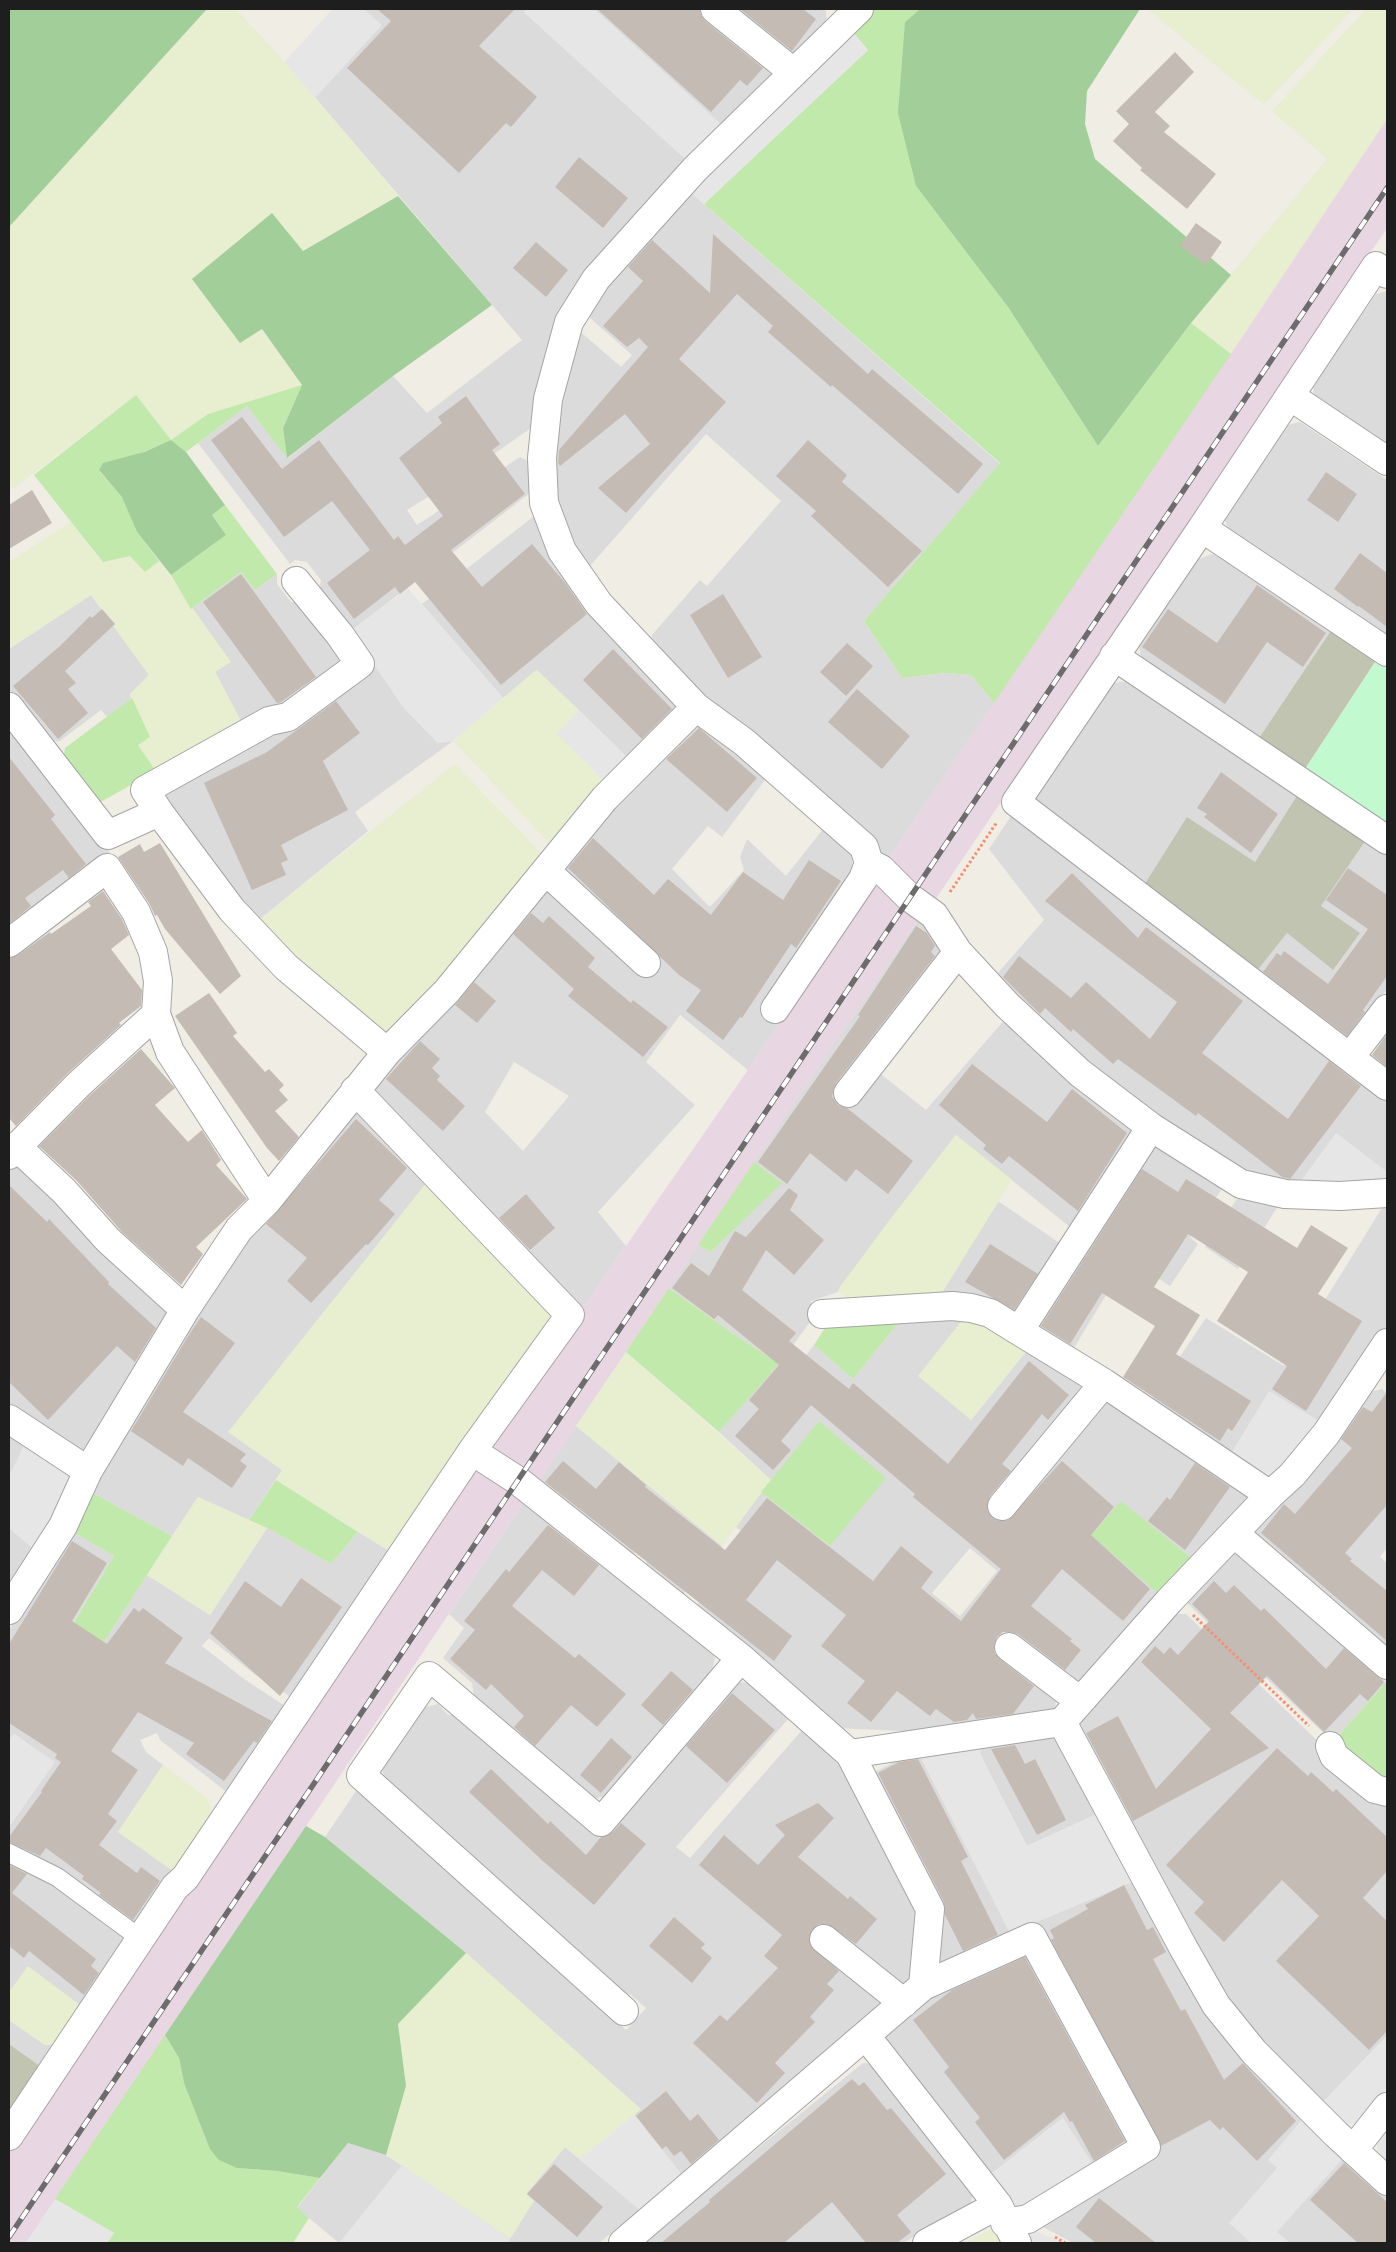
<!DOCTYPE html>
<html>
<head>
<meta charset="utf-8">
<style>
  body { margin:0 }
  #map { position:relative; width:1396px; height:2252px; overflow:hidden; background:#efede4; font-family:"Noto Sans",sans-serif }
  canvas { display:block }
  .frame { position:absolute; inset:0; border:10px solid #1e1e1e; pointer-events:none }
</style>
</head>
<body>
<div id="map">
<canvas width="1396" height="2252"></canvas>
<div class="frame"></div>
</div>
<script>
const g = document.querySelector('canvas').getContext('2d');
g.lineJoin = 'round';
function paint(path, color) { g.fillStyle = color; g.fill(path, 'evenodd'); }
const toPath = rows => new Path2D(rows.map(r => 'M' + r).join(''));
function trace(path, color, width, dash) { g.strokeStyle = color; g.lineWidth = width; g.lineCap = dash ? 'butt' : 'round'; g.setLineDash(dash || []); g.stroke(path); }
paint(toPath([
  [333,9,527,9,524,12,692,165,591,274,534,426,471,470,407,510,417,525,520,457,530,462,530,493,351,631,319,591,321,580,307,562,295,560,290,564,198,443,247,406,288,458,393,376,427,413,522,340,285,62],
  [594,9,702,9,783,74,727,130],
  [730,9,823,9,826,11,827,25,791,58],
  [689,191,1000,464,864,621,902,678,945,673,971,675,994,703,886,863,704,700,652,647,652,635,700,580,707,586,781,501,706,434,582,575,550,508,546,465,575,334,583,334,621,367,632,355,590,318,590,306],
  [1387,291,1387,448,1315,400,1313,386,1376,294],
  [1300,422,1387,480,1387,640,1229,532,1225,520,1288,425],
  [534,516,552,558,678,706,630,760,537,670,503,698,422,604],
  [1218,552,1332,629,1259,738,1141,659,1139,645,1196,560],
  [241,572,255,590,277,574,277,584,291,602,304,603,338,647,339,668,277,713,243,725,215,672,230,662,191,609],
  [91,595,149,675,130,694,132,698,107,717,101,710,60,741,48,742,9,692,9,649],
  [375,666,404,708,438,743,453,741,355,812,368,831,254,924,161,799,163,788,283,724,288,730],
  [1128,681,1298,794,1255,862,1141,890,1039,811,1035,794,1114,683],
  [9,719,111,854,9,932],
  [698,724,768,776,722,837,708,826,672,869,710,907,744,870,740,857,747,839,786,876,827,824,851,851,853,872,786,1015,748,1070,680,1015,646,1062,695,1105,598,1212,626,1246,574,1321,373,1102,371,1080,561,871,561,862],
  [514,1062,569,1096,523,1151,485,1112],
  [1011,816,1387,1102,1387,1172,1337,1134,1295,1189,1256,1183,1167,1129,991,981,1044,920,989,849],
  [1366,840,1387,854,1387,989,1349,1039,1338,1040,1253,976,1287,933,1333,970,1321,906],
  [921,915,940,942,939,963,813,1139,820,1145,877,1071,926,1110,1007,1017,1130,1120,1134,1140,1076,1232,956,1135,889,1221,838,1292,811,1301,810,1322,779,1364,791,1374,814,1345,853,1379,904,1316,967,1314,971,1420,1028,1349,1081,1384,1084,1394,1099,1403,1112,1401,1245,1485,1250,1499,1195,1561,1121,1502,1162,1597,1090,1679,1069,1684,1031,1653,1030,1645,1010,1629,1003,1630,990,1645,991,1652,1012,1670,1019,1668,1056,1696,1055,1715,948,1733,835,1728,695,1607,750,1538,736,1527,761,1492,830,1546,820,1421,771,1480,719,1432,778,1364,729,1331,669,1288,698,1245,711,1252,781,1183,754,1162],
  [970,1548,997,1571,960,1616,932,1593],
  [355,1103,428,1181,229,1432,282,1470,249,1520,198,1497,172,1536,89,1491,225,1264],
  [1150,1143,1219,1180,1221,1190,1190,1237,1198,1244,1170,1286,1128,1259,1069,1356,1031,1332],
  [23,1164,175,1312,94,1447,82,1453,9,1407,9,1169,12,1165],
  [1245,1196,1280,1203,1238,1269,1205,1247,1236,1200],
  [998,1201,1064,1246,1018,1322,938,1299],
  [1385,1203,1387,1203,1387,1326,1324,1424,1230,1455,1149,1403,1206,1318,1284,1366],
  [1382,1389,1387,1393,1387,1548,1380,1557,1387,1563,1387,1647,1255,1535,1255,1524,1366,1393],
  [576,1426,722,1546,683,1595,644,1565,664,1543,654,1532,633,1555,537,1484],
  [9,1433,24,1446,9,1477],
  [526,1499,715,1654,712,1676,606,1796,592,1799,474,1696,472,1683,443,1658,464,1628,449,1614],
  [9,1528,35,1550,9,1590],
  [267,1528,331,1564,358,1532,396,1555,297,1701,253,1673,209,1638,202,1646,244,1679,291,1710,233,1797,160,1740,157,1733,140,1740,146,1752,163,1765,118,1832,175,1872,138,1927,64,1871,9,1842,9,1827,54,1762,14,1734,9,1740,9,1630,73,1532,114,1556,54,1654,75,1687,147,1575,210,1615],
  [1237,1553,1386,1682,1333,1742,1184,1600,1225,1554],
  [1170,1614,1186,1614,1327,1750,1365,1792,1387,1808,1387,2036,1322,2103,1240,2020,1077,1731,1078,1720],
  [738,1682,748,1683,789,1718,676,1847,690,1858,803,1729,833,1755,859,1788,920,1912,912,1978,682,2175,634,2115,640,2109,466,1953,325,1837,358,1788,626,2030,646,2008,630,1994,622,1995,385,1780,381,1766,418,1709,438,1704,448,1715,459,1714,594,1833],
  [1054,1732,1097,1814,1027,1846,983,1760,980,1753,981,1747],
  [917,1750,1010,1933,936,1970,871,1774],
  [9,1863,53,1886,128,1942,84,2008,9,1992],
  [1132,1882,1204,2008,1387,2194,1387,2243,1073,2243,1041,2226,1160,2152,1109,2062,1034,1923],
  [1029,1953,1131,2137,1128,2151,1096,2170,1063,2118,991,2174,880,2035,947,1984],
  [9,2020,45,2045,59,2045,43,2068,9,2044],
  [863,2063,874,2064,973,2187,971,2204,903,2243,641,2243],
  [348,2143,386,2155,402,2165,526,2194,565,2147,640,2210,599,2243,339,2243,297,2208]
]), '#dcdbdb');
paint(toPath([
  [1387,119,1387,228,933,903,886,863],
  [878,872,921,915,537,1484,488,1454,535,1369,574,1321,786,1015],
  [471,1466,526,1499,26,2243,9,2243,9,2152]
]), '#e8d6e2');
paint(toPath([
  [1332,629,1377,659,1305,769,1259,738],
  [1298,794,1366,840,1321,906,1360,933,1333,970,1287,933,1253,976,1141,890,1187,817,1255,862],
  [9,2044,43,2068,9,2120]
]), '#c1c4b0');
paint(toPath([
  [207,9,236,9,285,62,398,196,302,251,272,213,239,343,261,329,302,385,208,414,171,440,136,395,13,489,9,484,9,227],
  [1147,9,1353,9,1264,105],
  [1366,9,1387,9,1387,119,1231,354,1191,323,1327,159,1272,111],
  [71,522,103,562,130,556,145,572,159,561,231,662,215,672,243,725,156,771,138,744,130,695,149,675,91,595,9,649,9,562],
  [536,670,579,710,558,734,607,784,553,847,453,741],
  [455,764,546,858,432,995,383,1040,254,924],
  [956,1135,1012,1180,938,1299,858,1304,838,1292,839,1288,889,1221],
  [428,1181,555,1321,396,1555,276,1480,282,1470,228,1432],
  [967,1314,1028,1349,971,1420,918,1376],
  [626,1352,771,1480,722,1546,576,1426],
  [198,1497,267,1528,210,1615,147,1575],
  [163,1765,207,1798,216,1823,180,1876,118,1832],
  [466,1953,641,2109,580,2159,565,2147,526,2193,534,2201,510,2239,386,2155,406,2086,398,2024],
  [28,1966,84,2008,59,2045,45,2045,9,2020,9,1992],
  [998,2225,1008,2243,966,2243]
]), '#e8eed0');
paint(toPath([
  [872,9,920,9,905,22,916,186,1008,307,1098,446,1191,323,1231,354,994,703,971,675,945,673,902,678,864,621,1000,463,704,204,868,50,850,29],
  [302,385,283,428,287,458,247,406,186,452,171,440,99,471,123,497,137,532,159,561,145,572,130,556,103,562,34,475,136,395,171,440,208,414],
  [225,505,277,574,255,590,241,572,191,609,171,575,226,535,212,515],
  [132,698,150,737,138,745,156,771,97,804,63,760,65,748],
  [754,1162,782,1183,711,1252,698,1245],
  [669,1288,729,1331,779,1364,719,1432,626,1352],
  [904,1316,853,1379,814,1345,825,1328,833,1321],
  [819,1421,886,1478,830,1546,761,1492],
  [276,1480,358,1532,331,1564,267,1528,249,1520],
  [89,1491,172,1536,75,1687,45,1670,114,1556,73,1532],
  [1121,1501,1195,1561,1162,1597,1091,1535],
  [1386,1682,1387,1779,1378,1780,1333,1742],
  [165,2035,179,2058,184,2083,237,2168,277,2171,320,2178,297,2207,309,2218,293,2243,107,2243,114,2233,55,2199]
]), '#c1e9ab');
paint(toPath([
  [9,9,207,9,9,227],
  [920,9,1140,9,1087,91,1085,124,1095,159,1231,275,1191,323,1098,446,1008,307,916,186,898,113,905,22],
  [398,196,492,305,393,376,287,458,283,428,302,385,262,329,240,343,192,279,272,213,303,251],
  [171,440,186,452,225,505,212,515,226,535,171,575,137,532,122,497,99,470,103,463,144,452],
  [306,1826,325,1837,466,1953,398,2024,406,2086,386,2155,348,2143,320,2178,277,2171,237,2168,219,2160,210,2149,184,2083,179,2058,165,2035]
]), '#a2ce9a');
paint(toPath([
  [1377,659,1387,666,1387,826,1305,769]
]), '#c2f9ce');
paint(toPath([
  [333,9,364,9,382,25,315,98,285,62],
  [527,9,594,9,727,130,692,165,524,12],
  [850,29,868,50,704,204,689,191],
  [408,588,503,698,453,741,438,743,404,708,351,631],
  [579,710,630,760,607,784,557,734],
  [1336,1133,1387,1172,1387,1186,1295,1189],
  [1269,1391,1324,1424,1271,1480,1230,1455],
  [27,1439,68,1466,71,1477,55,1519,35,1550,9,1528,9,1477],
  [14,1734,55,1762,9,1827,9,1740],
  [981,1747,980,1753,983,1760,1027,1846,1097,1814,1132,1882,1010,1933,917,1750],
  [1387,2036,1387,2087,1360,2122,1343,2125,1322,2103],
  [634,2115,682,2175,640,2210,580,2159],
  [1063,2118,1096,2170,1024,2215,991,2174],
  [1303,2118,1346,2155,1277,2232,1290,2243,1251,2243,1229,2223,1277,2168,1268,2160],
  [1387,2123,1387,2161,1377,2152,1377,2135],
  [402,2165,510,2239,508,2243,339,2243],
  [55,2199,114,2233,107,2243,26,2243],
  [1033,2230,1053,2238,1061,2243,1028,2243,1021,2231]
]), '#e6e6e6');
paint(toPath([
  [377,9,515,9,479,46,537,97,511,127,506,123,459,173,347,68,391,21],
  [597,9,700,9,701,15,705,21,763,68,747,86,740,80,711,112],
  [740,9,803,9,816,19,792,51],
  [1175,52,1194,72,1155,112,1170,126,1164,132,1216,174,1187,209,1140,170,1142,168,1113,141,1129,124,1116,111],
  [579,157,628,198,603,228,555,187],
  [1196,223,1222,242,1206,265,1180,246],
  [713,234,868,374,872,369,983,464,958,494,832,385,831,387,768,332,773,326,737,294,679,359,726,402,626,513,598,488,650,444,625,414,560,466,558,463,559,450,648,347,639,338,627,347,603,326,643,281,628,267,652,240,710,293],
  [536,242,568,270,546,297,513,268],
  [466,396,500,444,492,450,525,494,451,550,482,587,532,544,566,584,587,614,501,685,415,582,400,594,395,587,354,619,327,583,370,550,332,501,284,537,211,440,242,417,282,469,319,440,394,540,398,536,405,545,443,516,399,458,442,423,438,417],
  [808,440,847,475,842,482,922,551,888,587,811,516,816,511,776,476],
  [1326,472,1357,494,1338,522,1307,500],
  [32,490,52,523,9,549,9,505],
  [1360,553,1387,573,1387,627,1359,606,1358,607,1334,589],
  [241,574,316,677,281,702,277,703,203,602],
  [1257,585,1326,633,1303,667,1267,642,1225,704,1142,647,1168,609,1217,643],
  [723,594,762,657,728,678,690,615],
  [102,609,115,624,65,671,76,683,68,689,88,713,58,739,13,686,60,646,90,616,92,618],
  [847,643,873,666,846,696,820,672],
  [613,649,672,709,642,739,583,680],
  [857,689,910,736,882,769,828,722],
  [336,701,360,733,323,761,348,810,281,845,288,860,281,863,286,875,252,890,204,783,267,752],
  [699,728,757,778,727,812,666,759],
  [9,757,55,815,51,819,86,864,69,878,63,870,25,898,31,906,9,924],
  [1221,772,1278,814,1251,853,1204,817,1207,814,1197,808],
  [593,838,654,895,668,879,711,915,743,872,783,900,809,860,841,881,796,948,791,944,742,1018,740,1017,723,1040,686,1011,701,990,679,975,568,868],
  [160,843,241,976,220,994,165,929,157,915,155,916,149,903,118,857,140,844,144,852],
  [1348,868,1387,895,1387,976,1363,1010,1365,1012,1347,1036,1263,972,1277,953,1281,956,1284,951,1328,984,1368,929,1326,900],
  [1072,873,1138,938,1146,927,1243,1001,1202,1053,1288,1119,1329,1061,1361,1086,1290,1179,1282,1177,1198,1113,1196,1116,1118,1059,1113,1064,1073,1029,1071,1032,1045,1008,1040,1014,1003,977,1019,956,1071,998,1086,982,1150,1039,1177,1002,1045,901],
  [103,891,122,919,129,935,111,949,142,990,141,1006,119,1023,121,1025,68,1073,16,1126,9,1118,9,958,18,955,50,932,51,934,91,906,88,902],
  [531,913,543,923,549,916,595,958,588,967,631,1003,633,1000,668,1027,643,1057,568,996,574,989,513,934],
  [916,926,927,933,935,946,931,952,935,956,836,1083,832,1096,838,1105,847,1108,913,1161,888,1194,856,1169,846,1182,810,1153,787,1184,758,1162,860,1016,858,1015],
  [474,982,496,1001,477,1023,455,1005],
  [209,993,237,1033,233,1036,265,1072,269,1069,284,1085,279,1090,288,1100,275,1111,299,1137,279,1161,267,1148,175,1016],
  [1387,1034,1387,1067,1372,1055],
  [420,1041,440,1059,432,1068,440,1076,437,1080,465,1106,443,1131,386,1079],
  [141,1049,175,1088,155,1105,188,1142,202,1130,221,1160,216,1165,247,1199,196,1247,203,1254,181,1285,123,1233,76,1180,39,1146,90,1095],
  [972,1064,1047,1122,1072,1089,1127,1133,1078,1211,1009,1156,1002,1164,983,1149,986,1145,939,1105],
  [356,1119,407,1168,379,1200,395,1214,368,1245,366,1244,311,1303,287,1281,307,1258,266,1224],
  [1142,1169,1178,1192,1186,1179,1297,1248,1311,1225,1348,1248,1318,1294,1362,1321,1306,1411,1272,1389,1287,1366,1217,1321,1248,1272,1188,1234,1154,1287,1200,1315,1176,1354,1251,1401,1232,1431,1228,1428,1220,1441,1123,1377,1155,1326,1102,1293,1070,1344,1041,1326],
  [9,1185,47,1222,49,1219,109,1282,108,1284,156,1328,135,1362,117,1346,48,1420,9,1382],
  [789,1188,798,1195,790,1210,824,1240,794,1275,766,1250,742,1290,796,1333,789,1341,849,1389,853,1383,948,1464,1029,1361,1069,1395,1048,1420,1042,1414,1002,1464,1011,1471,990,1496,987,1504,988,1512,992,1518,999,1521,1008,1520,1062,1461,1114,1507,1091,1535,1150,1589,1123,1621,1062,1569,1031,1606,1072,1639,1070,1641,1081,1650,1065,1670,1018,1634,1010,1632,1003,1632,997,1637,994,1646,995,1653,1000,1659,1034,1686,1013,1714,976,1719,973,1713,967,1720,954,1722,936,1709,930,1716,897,1691,871,1722,847,1703,865,1681,821,1646,846,1615,777,1560,746,1600,792,1636,774,1661,545,1482,563,1461,596,1489,619,1462,646,1485,645,1487,725,1550,767,1498,873,1581,901,1546,933,1572,921,1588,961,1621,1001,1569,913,1497,915,1494,811,1405,781,1441,791,1450,773,1470,735,1436,759,1409,749,1400,779,1365,718,1315,714,1319,672,1288,691,1263,709,1276,735,1231,746,1237],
  [526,1194,555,1228,530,1250,499,1218],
  [990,1244,1038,1274,1014,1310,965,1282],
  [201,1317,235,1343,183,1412,246,1454,240,1461,247,1466,232,1488,188,1458,183,1466,131,1431,190,1333],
  [1387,1392,1387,1505,1345,1553,1352,1559,1350,1561,1387,1591,1387,1641,1261,1533,1284,1504,1295,1514,1352,1448,1341,1439,1363,1407,1372,1412],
  [1195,1463,1230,1487,1185,1550,1148,1521,1167,1497,1170,1500],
  [548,1525,599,1565,574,1596,542,1570,512,1606,575,1658,579,1654,626,1694,597,1727,571,1705,535,1746,514,1727,524,1716,491,1684,486,1690,450,1659,475,1630,464,1621,506,1569,509,1572],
  [72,1541,107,1563,72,1621,107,1644,134,1608,139,1612,143,1608,183,1638,165,1663,272,1721,257,1743,254,1741,224,1781,186,1754,194,1743,138,1712,111,1751,138,1770,108,1814,117,1821,99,1845,137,1873,141,1867,160,1881,133,1920,99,1895,101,1893,82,1879,84,1876,46,1848,40,1856,9,1842,9,1837,42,1792,41,1791,61,1762,55,1758,57,1754,9,1723,9,1644],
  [301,1578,342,1607,280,1696,210,1633,245,1581,281,1607],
  [1214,1581,1226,1593,1234,1585,1261,1611,1264,1608,1326,1669,1344,1648,1384,1682,1368,1701,1360,1694,1324,1732,1267,1676,1230,1713,1269,1748,1133,1821,1086,1733,1118,1716,1156,1789,1211,1729,1141,1662,1155,1646,1164,1654,1170,1647,1178,1655,1209,1621,1192,1604],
  [671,1671,693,1690,663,1725,641,1705],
  [732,1693,775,1730,727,1783,686,1746],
  [611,1738,632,1757,601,1793,580,1775],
  [1015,1745,1025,1764,1035,1759,1066,1820,1037,1835,991,1749],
  [1277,1748,1308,1776,1311,1772,1333,1792,1336,1789,1387,1837,1387,1871,1363,1898,1387,1921,1387,2031,1369,2050,1276,1961,1319,1916,1282,1880,1224,1942,1194,1913,1204,1902,1166,1865],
  [918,1759,968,1857,961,1861,998,1935,963,1951,945,1915,944,1902,878,1773,899,1762],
  [491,1769,548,1824,550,1821,586,1855,601,1837,613,1832,621,1823,646,1844,594,1905,544,1862,469,1792],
  [818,1803,834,1818,798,1857,848,1899,850,1896,877,1919,856,1944,827,1924,819,1924,812,1930,809,1937,810,1945,839,1971,827,1984,834,1990,810,2017,815,2022,775,2063,785,2073,757,2103,693,2043,720,2015,727,2021,778,1968,764,1956,782,1935,699,1865,724,1835,758,1865,785,1835,775,1825],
  [9,1865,27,1874,12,1893,96,1959,91,1966,99,1973,84,1995,29,1951,24,1958,9,1946],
  [1124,1885,1147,1930,1153,1927,1166,1952,1153,1959,1181,2011,1185,2009,1224,2080,1243,2063,1296,2121,1257,2161,1223,2127,1220,2130,1210,2120,1161,2146,1051,1940,1054,1938,1050,1930,1088,1909,1085,1905],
  [674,1917,705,1944,701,1948,712,1958,692,1983,649,1946],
  [1025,1957,1125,2141,1094,2161,1072,2121,1070,2122,1064,2112,1004,2160,975,2122,980,2118,944,2072,949,2067,913,2020,952,1990],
  [852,2079,859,2086,864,2082,887,2110,891,2108,946,2174,897,2215,911,2232,897,2243,866,2243,832,2202,784,2243,661,2243,710,2202,709,2200],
  [666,2091,690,2121,698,2114,719,2140,691,2164,681,2151,674,2156,666,2146,662,2149,636,2116],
  [1344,2163,1387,2202,1387,2243,1358,2243,1310,2200],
  [554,2164,603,2207,577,2237,527,2194],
  [1099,2198,1156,2243,1096,2243,1076,2227]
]), '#c4bcb4');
const service = toPath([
  [9,1853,57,1877,141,1939]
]);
const minor = toPath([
  [715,9,793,72],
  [1387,274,1376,266,1202,528,1387,652],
  [1290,396,1387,461],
  [1202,528,1016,802,1387,1086],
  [296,581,340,635,360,664,288,717,269,721,145,790,159,812,232,910,286,967,387,1052],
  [1114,656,1387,840],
  [9,707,108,835,159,812],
  [869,863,881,869,909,897,934,915,958,952,1007,1005,1080,1073,1151,1127,1241,1184,1285,1194,1340,1196,1387,1193],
  [546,871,646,963],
  [9,943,107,868,136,912,153,952,158,981,156,1014,170,1052,267,1201],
  [775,1009,863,879,869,863,864,847,744,742,696,707,599,604,562,551,544,503,542,458,548,399,569,322,596,279,695,169,859,9],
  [1350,1057,1387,1009],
  [848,1093,958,952],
  [1151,1127,1019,1331,1104,1383,1270,1495],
  [16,1146,64,1191,108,1240,185,1310],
  [9,1155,79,1084,156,1014],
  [822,1314,952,1306,971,1308,990,1313,1019,1331],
  [9,1419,88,1471,185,1310,239,1229,267,1201,387,1052,447,991,605,798,696,707],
  [472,1451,517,1480,741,1658,850,1754,930,1909,923,1986],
  [1002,1506,1104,1383],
  [1235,1534,1387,1665],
  [9,1610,63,1526,88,1471],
  [1009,1647,1080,1701],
  [1062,1722,1184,1949,1216,2005,1254,2052,1336,2134,1387,2181],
  [1330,1746,1334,1756,1375,1789,1387,1792],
  [850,1754,1062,1722,1169,1601,1270,1495,1292,1475,1326,1434,1387,1343],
  [824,1939,904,2003],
  [624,2011,361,1775,429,1676,601,1822,741,1658],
  [866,2036,998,2205,1017,2243],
  [9,2136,175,1887,185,1878,472,1451,570,1315,355,1090],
  [1353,2150,1387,2107],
  [623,2243,923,1986,1032,1937,1146,2147,1028,2219,1005,2223],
  [927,2243,998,2205]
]);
trace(service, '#a5a5a5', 20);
trace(minor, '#a5a5a5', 30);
trace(toPath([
  [950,892,997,822],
  [1193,1615,1309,1726],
  [1055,2237,1065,2243]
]), '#f88d6d', 3, [2.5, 2.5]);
trace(service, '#fff', 18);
trace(minor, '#fff', 28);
const rail = toPath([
  [9,2237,1387,188]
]);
trace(rail, '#6c6c6c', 5.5);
trace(rail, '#fff', 4, [11]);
</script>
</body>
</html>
